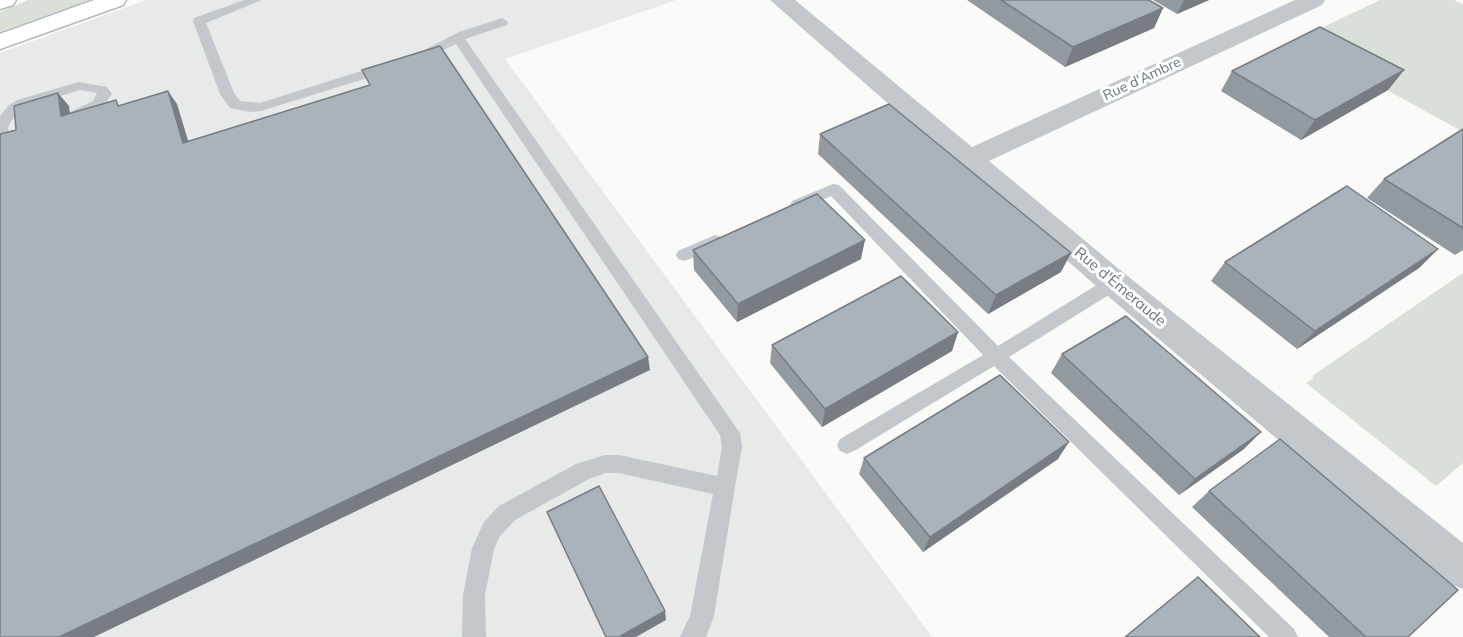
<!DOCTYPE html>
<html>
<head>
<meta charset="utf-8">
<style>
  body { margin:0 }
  canvas { display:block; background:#fafaf8 }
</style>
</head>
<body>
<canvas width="1463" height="637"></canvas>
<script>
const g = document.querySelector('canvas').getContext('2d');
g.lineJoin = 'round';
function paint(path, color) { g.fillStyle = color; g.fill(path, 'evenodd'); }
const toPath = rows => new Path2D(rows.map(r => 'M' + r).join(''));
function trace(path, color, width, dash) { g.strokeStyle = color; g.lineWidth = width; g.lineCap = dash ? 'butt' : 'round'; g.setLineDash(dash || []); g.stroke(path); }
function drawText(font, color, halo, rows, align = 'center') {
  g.font = font + ' Mulish,sans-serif'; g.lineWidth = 6; g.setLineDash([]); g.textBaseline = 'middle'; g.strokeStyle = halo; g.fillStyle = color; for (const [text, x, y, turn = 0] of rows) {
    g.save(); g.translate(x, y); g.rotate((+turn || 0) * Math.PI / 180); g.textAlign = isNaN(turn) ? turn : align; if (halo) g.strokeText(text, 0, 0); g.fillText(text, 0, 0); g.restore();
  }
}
paint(toPath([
  [146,0,676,0,505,59,932,637,0,637,0,53]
]), '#e8e9e9');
paint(toPath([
  [28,0,90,0,0,34,0,12],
  [1380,0,1454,0,1463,4,1463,132,1296,40],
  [1463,273,1463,463,1436,486,1306,383,1314,378,1312,376]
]), '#dadfd7');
const secondary = toPath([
  [94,0,126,0,123,5,0,49,0,34,94,0]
]);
const highway = toPath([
  [0,0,16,0,13,5,0,9,0,0]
]);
trace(secondary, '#b3babf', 3);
trace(highway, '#b4b9bd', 3);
paint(toPath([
  [244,0,262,0,206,23,234,93,240,101,260,103,383,64,393,64,395,67,393,70,261,111,251,112,230,108,220,94,193,21,194,18,244,0],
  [502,18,508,22,507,25,465,39,740,433,742,447,735,487,714,616,706,637,680,637,690,616,713,494,619,473,605,473,589,479,515,520,500,536,494,549,485,595,486,637,462,637,463,595,472,548,484,522,499,506,576,464,605,455,619,455,717,476,722,447,720,435,456,44,425,59,415,59,413,56,459,32,502,18],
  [79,82,107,87,112,94,103,107,75,120,68,115,70,112,93,101,97,93,80,90,27,106,19,111,10,123,8,128,10,137,8,140,0,141,0,116,9,105,17,100,79,82],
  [833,184,839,185,998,346,1108,278,1114,276,1120,278,1123,283,1120,288,1009,357,1294,629,1298,637,1269,637,994,366,854,451,847,454,840,451,837,445,840,439,983,355,831,196,798,211,792,209,790,205,792,201,833,184],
  [715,235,721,237,723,241,721,245,690,259,684,261,678,259,676,255,678,251,715,235]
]), '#c3c8cc');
paint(toPath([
  [770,0,795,0,972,147,1295,0,1325,0,1322,5,989,161,1125,274,1463,543,1463,589,1448,583,1103,292,770,0]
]), '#c3c8cc');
paint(secondary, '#fff');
paint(highway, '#fff');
paint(toPath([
  [967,0,1149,0,1163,8,1154,28,1065,67],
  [1153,0,1209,0,1177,14],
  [1404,70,1388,90,1301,140,1221,91,1232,71],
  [1463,129,1463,250,1455,255,1367,198,1384,179],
  [820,134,1061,272,988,314,818,154],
  [1438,249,1419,268,1297,349,1211,281,1225,262],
  [693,250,861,259,737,322,694,270],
  [958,332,952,351,822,427,770,363,772,345],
  [1062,354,1244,449,1179,495,1051,373],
  [864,458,1058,459,923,552,859,474],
  [1209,491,1408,637,1329,637,1192,507]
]), '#929a9f');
paint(toPath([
  [1184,0,1209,0,1177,14],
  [1163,8,1154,28,1065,67,1073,47],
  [1404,70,1388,90,1301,140,1315,120],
  [168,91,177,104,193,157,183,143],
  [58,93,69,106,72,130,61,116],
  [865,240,861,259,737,322,738,304],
  [1438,249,1419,268,1297,349,1315,331],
  [1071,253,1061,272,988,314,996,295],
  [958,332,952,351,822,427,825,409],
  [648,357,650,370,94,637,59,637],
  [1261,432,1244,449,1179,495,1195,479],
  [1069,442,1058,459,923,552,930,537],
  [665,611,666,620,636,637,619,637]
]), '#777d82');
const building = toPath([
  [1001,0,1149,0,1163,8,1073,47,1001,0],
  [1320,27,1404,70,1315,120,1232,71,1320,27],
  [440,46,648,357,59,637,0,637,0,134,16,130,14,106,58,93,61,116,116,100,118,106,168,91,183,143,370,85,362,70,440,46],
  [889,104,1071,253,996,295,820,134,889,104],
  [1463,129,1463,228,1384,179,1463,129],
  [1347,186,1438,249,1315,331,1225,262,1347,186],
  [817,194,865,240,738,304,693,250,817,194],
  [901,276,958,332,825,409,772,345,901,276],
  [1126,316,1261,432,1195,479,1062,354,1126,316],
  [1000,375,1069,442,930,537,864,458,1000,375],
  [1280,439,1458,590,1408,637,1366,637,1209,491,1280,439],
  [599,486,665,611,619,637,606,637,547,512,599,486],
  [1198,577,1260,637,1125,637,1198,577]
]);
paint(building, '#aab3b9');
trace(building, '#777d82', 1.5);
drawText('14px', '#657683', '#fff', [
  ["Rue d'Ambre",1142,79,-25]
]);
drawText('15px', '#657683', '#fff', [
  ["Rue d'Émeraude",1120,287,40]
]);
</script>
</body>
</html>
